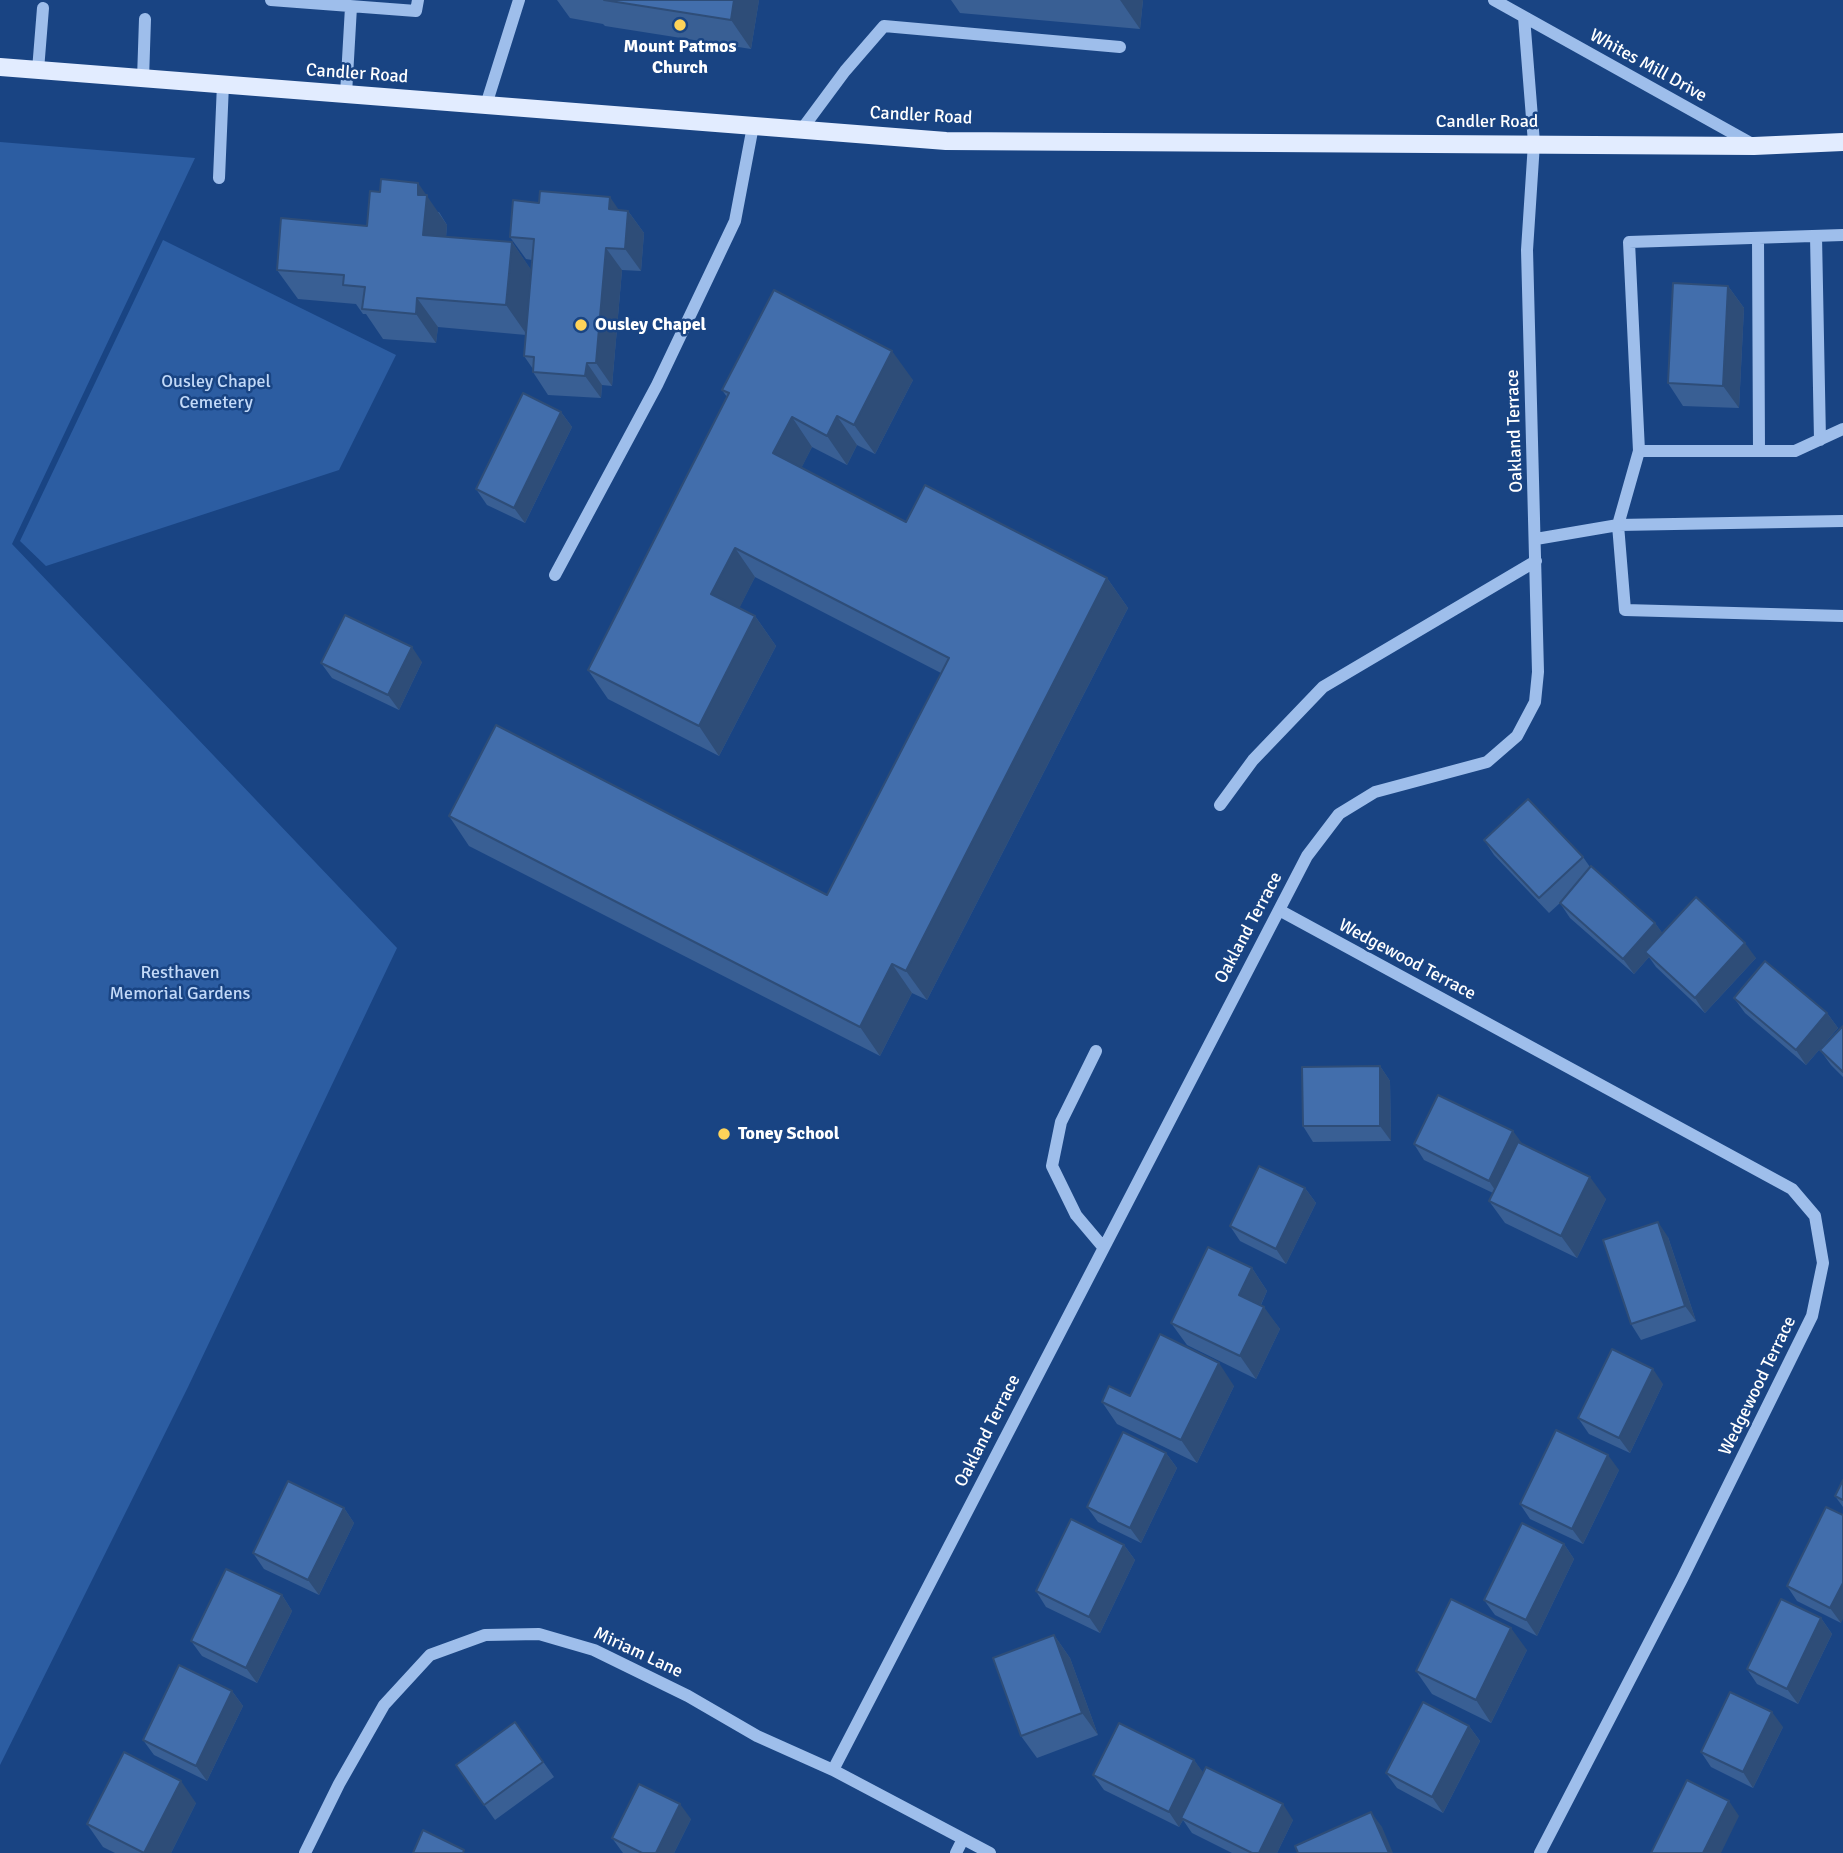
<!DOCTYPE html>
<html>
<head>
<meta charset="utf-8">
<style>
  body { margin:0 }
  canvas { display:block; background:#194483 }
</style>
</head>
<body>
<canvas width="1843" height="1853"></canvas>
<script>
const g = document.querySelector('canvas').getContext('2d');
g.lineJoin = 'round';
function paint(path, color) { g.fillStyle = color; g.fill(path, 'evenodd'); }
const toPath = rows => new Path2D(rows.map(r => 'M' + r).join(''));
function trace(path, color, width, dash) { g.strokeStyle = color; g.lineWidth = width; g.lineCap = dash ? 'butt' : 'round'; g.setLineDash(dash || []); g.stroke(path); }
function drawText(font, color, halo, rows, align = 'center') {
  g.font = font + ' Signika,sans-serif'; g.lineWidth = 5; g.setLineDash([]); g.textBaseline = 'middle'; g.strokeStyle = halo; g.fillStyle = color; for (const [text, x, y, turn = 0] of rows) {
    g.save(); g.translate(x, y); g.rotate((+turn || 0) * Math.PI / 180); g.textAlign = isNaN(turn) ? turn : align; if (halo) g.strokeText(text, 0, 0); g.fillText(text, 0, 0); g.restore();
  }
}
paint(toPath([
  [0,142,195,158,12,544,397,948,188,1387,0,1765],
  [163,240,396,355,339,470,46,566,20,541]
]), '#2c5da2');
trace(toPath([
  [271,0,416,11,418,0],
  [1494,0,1754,145],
  [38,70,43,8],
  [143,79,145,19],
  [346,94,351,7],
  [486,105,519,0],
  [802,129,845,71,884,26,1120,47],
  [219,178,223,84],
  [1843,235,1629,242,1639,451,1618,525,1625,610,1843,616],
  [1816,236,1820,440],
  [1758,238,1759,451],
  [1639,451,1795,451,1843,429],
  [1536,539,1618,525,1843,521],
  [555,575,657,385,735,221,753,126],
  [1220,805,1253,760,1323,687,1536,561],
  [1279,910,1792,1189,1815,1216,1823,1263,1812,1316,1682,1579,1540,1853],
  [1096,1051,1061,1122,1052,1166,1076,1215,1103,1247],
  [833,1770,1307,856,1339,814,1375,792,1487,762,1517,736,1535,702,1538,672,1527,250,1534,143,1524,17],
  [305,1853,339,1784,384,1705,430,1655,485,1635,539,1634,594,1650,688,1696,757,1736,833,1770,990,1853],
  [956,1853,963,1839]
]), '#9ebeeb', 12);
trace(toPath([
  [0,67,946,141,1754,146,1843,142]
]), '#e2ecff', 18);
paint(toPath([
  [557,0,759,0,751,49,605,26,603,24,570,18],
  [951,0,1143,0,1140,29,960,13],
  [619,210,628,211,644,233,641,271,622,270,612,386,602,385,601,398,548,395,533,372,533,369,524,356,526,335,438,327,436,343,383,339,366,314,363,314,356,304,298,299,277,270,367,226,439,212,447,225,446,237,512,242,531,270,532,260,526,259,510,237],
  [1728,286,1744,308,1739,408,1683,406,1668,383],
  [913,380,875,454,857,445,847,465,812,447,801,468,906,522,1107,578,1128,608,927,1000,912,993,880,1056,469,846,449,816,827,895,941,673,755,577,739,608,755,616,776,646,719,756,608,699,588,670,727,397,722,390],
  [561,412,572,427,525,523,487,505,476,489],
  [422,662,399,710,332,678,321,663],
  [1484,840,1583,857,1590,867,1655,923,1662,933,1756,958,1705,1013,1656,967,1649,957,1634,974,1570,918,1560,903,1549,913,1494,855],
  [1734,998,1827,1013,1838,1028,1806,1065,1745,1013],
  [1843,1026,1843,1077,1831,1065,1820,1050],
  [1380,1066,1390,1081,1391,1141,1313,1142,1303,1126],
  [1521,1143,1606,1199,1577,1258,1505,1223,1489,1201,1493,1193,1424,1160,1414,1144],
  [1305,1188,1316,1203,1286,1264,1240,1241,1230,1226],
  [1668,1237,1696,1321,1641,1340,1631,1324],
  [1252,1268,1267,1291,1261,1305,1280,1329,1256,1379,1187,1345,1171,1323],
  [1663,1384,1630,1453,1589,1434,1578,1418],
  [1234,1386,1197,1463,1117,1424,1102,1402,1130,1396],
  [1166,1453,1177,1468,1141,1543,1098,1522,1087,1507],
  [1619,1470,1583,1544,1530,1519,1520,1504],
  [1843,1480,1843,1507,1835,1496],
  [1826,1507,1841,1623,1797,1601,1787,1586],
  [344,1508,354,1523,319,1595,264,1569,253,1553],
  [1564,1544,1574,1559,1537,1636,1495,1615,1484,1600],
  [1124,1545,1135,1560,1100,1633,1046,1607,1036,1591],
  [282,1595,292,1611,257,1683,202,1656,191,1641],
  [1821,1618,1832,1634,1798,1704,1757,1684,1747,1669],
  [1054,1635,1070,1658,1098,1735,1037,1758,1021,1736],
  [1527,1650,1491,1723,1432,1694,1416,1671],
  [232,1691,243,1706,207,1781,154,1755,143,1740],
  [515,1722,554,1777,495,1820,456,1765],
  [1469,1726,1480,1741,1443,1813,1397,1788,1386,1773],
  [1783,1727,1753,1788,1711,1767,1701,1752],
  [1194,1760,1203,1773,1293,1820,1277,1853,1232,1853,1192,1833,1183,1820,1179,1827,1104,1790,1093,1775],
  [196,1803,171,1853,115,1853,103,1847,87,1824],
  [691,1819,674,1853,623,1853,612,1838]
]), '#395f94');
paint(toPath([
  [734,0,759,0,751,49,731,20],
  [1120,0,1143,0,1140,29],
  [418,183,447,225,444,264,423,235,418,195],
  [610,197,625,219,609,209],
  [628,211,644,233,641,271,625,249],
  [512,242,532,271,527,335,506,305],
  [606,248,622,270,612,386,596,363],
  [1728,286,1744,308,1739,408,1723,386],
  [417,298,438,327,436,343,416,314],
  [892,351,913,380,875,454,854,425],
  [587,363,602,385,601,398,585,376],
  [561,412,572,427,525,523,514,508],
  [837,416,857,445,847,465,827,436],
  [792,417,812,447,794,483,773,453],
  [735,548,755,577,732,623,711,594],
  [1107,578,1128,608,927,1000,906,971],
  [755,616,776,646,719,756,699,726],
  [412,647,422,662,399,710,388,695],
  [1655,923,1666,938,1645,952,1649,957,1634,974,1623,959],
  [1745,943,1756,958,1705,1013,1695,998],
  [892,964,912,993,880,1056,860,1027],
  [1827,1013,1838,1028,1806,1065,1796,1050],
  [1380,1066,1390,1081,1391,1141,1380,1126],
  [1513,1131,1524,1146,1499,1196,1489,1181],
  [1590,1177,1606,1199,1577,1258,1561,1236],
  [1305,1188,1316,1203,1286,1264,1276,1249],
  [1658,1222,1668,1237,1696,1321,1685,1306],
  [1252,1268,1267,1291,1255,1317,1239,1295],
  [1264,1307,1280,1329,1256,1379,1240,1356],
  [1219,1363,1234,1386,1197,1463,1181,1440],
  [1653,1369,1663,1384,1630,1453,1619,1438],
  [1166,1453,1177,1468,1141,1543,1130,1528],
  [1608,1455,1619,1470,1583,1544,1572,1529],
  [344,1508,354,1523,319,1595,308,1580],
  [1564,1544,1574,1559,1537,1636,1526,1620],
  [1124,1545,1135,1560,1100,1633,1089,1617],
  [1843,1583,1843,1619,1841,1623,1830,1608],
  [282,1595,292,1611,257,1683,246,1668],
  [1821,1618,1832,1634,1798,1704,1787,1689],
  [1511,1628,1527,1650,1491,1723,1476,1700],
  [1054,1635,1070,1658,1098,1735,1082,1713],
  [232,1691,243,1706,207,1781,196,1766],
  [1772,1712,1783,1727,1753,1788,1743,1772],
  [1469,1726,1480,1741,1443,1813,1432,1797],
  [1194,1760,1205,1775,1181,1818,1183,1820,1179,1827,1169,1812],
  [181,1781,196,1803,171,1853,144,1853],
  [1729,1801,1739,1816,1721,1853,1703,1853],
  [680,1804,691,1819,674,1853,656,1853],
  [1283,1804,1293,1820,1277,1853,1259,1853],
  [1371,1812,1382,1827,1393,1853,1389,1853]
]), '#2e4d78');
const building = toPath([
  [604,0,734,0,731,20,604,0],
  [381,179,418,183,418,195,427,195,423,235,512,242,506,305,417,298,416,314,362,309,365,287,343,285,344,275,277,270,281,218,367,226,370,191,380,192,381,179],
  [540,191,610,197,609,209,628,211,625,249,606,248,596,363,587,363,585,376,533,372,534,357,524,356,534,239,510,237,513,200,539,203,540,191],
  [1673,283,1728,286,1723,386,1668,383,1673,283],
  [774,290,892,351,854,425,837,416,827,436,792,417,773,453,906,522,925,485,1107,578,906,971,892,964,860,1027,449,816,496,725,827,895,949,658,735,548,711,594,755,616,699,726,588,670,729,393,722,390,774,290],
  [523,393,561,412,514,508,476,489,523,393],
  [345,615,412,647,388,695,321,663,345,615],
  [1528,799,1583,857,1539,898,1484,840,1528,799],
  [1591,866,1655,923,1623,959,1560,903,1591,866],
  [1696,897,1745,943,1695,998,1645,952,1696,897],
  [1765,961,1827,1013,1796,1050,1734,998,1765,961],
  [1843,1026,1843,1072,1820,1050,1843,1026],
  [1380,1066,1380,1126,1303,1126,1302,1067,1380,1066],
  [1438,1095,1513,1131,1489,1181,1414,1144,1438,1095],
  [1518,1142,1590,1177,1561,1236,1489,1201,1518,1142],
  [1259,1166,1305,1188,1276,1249,1230,1226,1259,1166],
  [1658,1222,1685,1306,1631,1324,1603,1240,1658,1222],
  [1208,1247,1252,1268,1239,1295,1264,1307,1240,1356,1171,1323,1208,1247],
  [1160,1334,1219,1363,1181,1440,1102,1402,1109,1386,1130,1396,1160,1334],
  [1612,1349,1653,1369,1619,1438,1578,1418,1612,1349],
  [1556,1430,1608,1455,1572,1529,1520,1504,1556,1430],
  [1123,1432,1166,1453,1130,1528,1087,1507,1123,1432],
  [1843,1480,1843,1500,1835,1496,1843,1480],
  [288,1481,344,1508,308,1580,253,1553,288,1481],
  [1826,1507,1843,1515,1843,1583,1830,1608,1787,1586,1826,1507],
  [1071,1519,1124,1545,1089,1617,1036,1591,1071,1519],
  [1522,1523,1564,1544,1526,1620,1484,1600,1522,1523],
  [226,1569,282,1595,246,1668,191,1641,226,1569],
  [1451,1599,1511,1628,1476,1700,1416,1671,1451,1599],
  [1781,1599,1821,1618,1787,1689,1747,1669,1781,1599],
  [1054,1635,1082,1713,1021,1736,993,1658,1054,1635],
  [179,1665,232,1691,196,1766,143,1740,179,1665],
  [1730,1692,1772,1712,1743,1772,1701,1752,1730,1692],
  [1423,1702,1469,1726,1432,1797,1386,1773,1423,1702],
  [515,1722,543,1762,484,1805,456,1765,515,1722],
  [1119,1723,1194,1760,1169,1812,1093,1775,1119,1723],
  [124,1752,181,1781,144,1853,87,1824,124,1752],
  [1206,1767,1283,1804,1259,1853,1252,1853,1181,1818,1206,1767],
  [1687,1780,1729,1801,1703,1853,1651,1853,1687,1780],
  [639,1784,680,1804,656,1853,642,1853,612,1838,639,1784],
  [1371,1812,1389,1853,1298,1853,1295,1846,1371,1812],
  [423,1830,464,1850,463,1853,413,1853,423,1830]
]);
paint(building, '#426eac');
trace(building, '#2e4d78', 2);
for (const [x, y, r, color] of [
  [680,25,7,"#fed359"],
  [581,325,7,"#fed359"],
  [724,1134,7,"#fed359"]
]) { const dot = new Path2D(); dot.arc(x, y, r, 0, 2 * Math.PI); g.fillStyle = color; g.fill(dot); trace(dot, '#194483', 2.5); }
drawText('bold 18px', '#fff', '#194483', [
  ["Mount Patmos",680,47,"center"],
  ["Church",680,68,"center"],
  ["Ousley Chapel",595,325],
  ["Toney School",738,1134]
], 'left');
drawText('18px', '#fff', '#194483', [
  ["Whites Mill Drive",1648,66,29],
  ["Candler Road",357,74,4],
  ["Candler Road",921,116,3],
  ["Candler Road",1487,122],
  ["Oakland Terrace",1515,431,-92],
  ["Oakland Terrace",1249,928,-62],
  ["Wedgewood Terrace",1407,960,28],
  ["Wedgewood Terrace",1758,1386,-64],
  ["Oakland Terrace",988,1431,-63],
  ["Miriam Lane",638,1653,25]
]);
drawText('18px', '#c2d9f8', '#194483', [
  ["Ousley Chapel",216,382],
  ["Cemetery",216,403],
  ["Resthaven",180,973],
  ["Memorial Gardens",180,994]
]);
</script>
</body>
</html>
